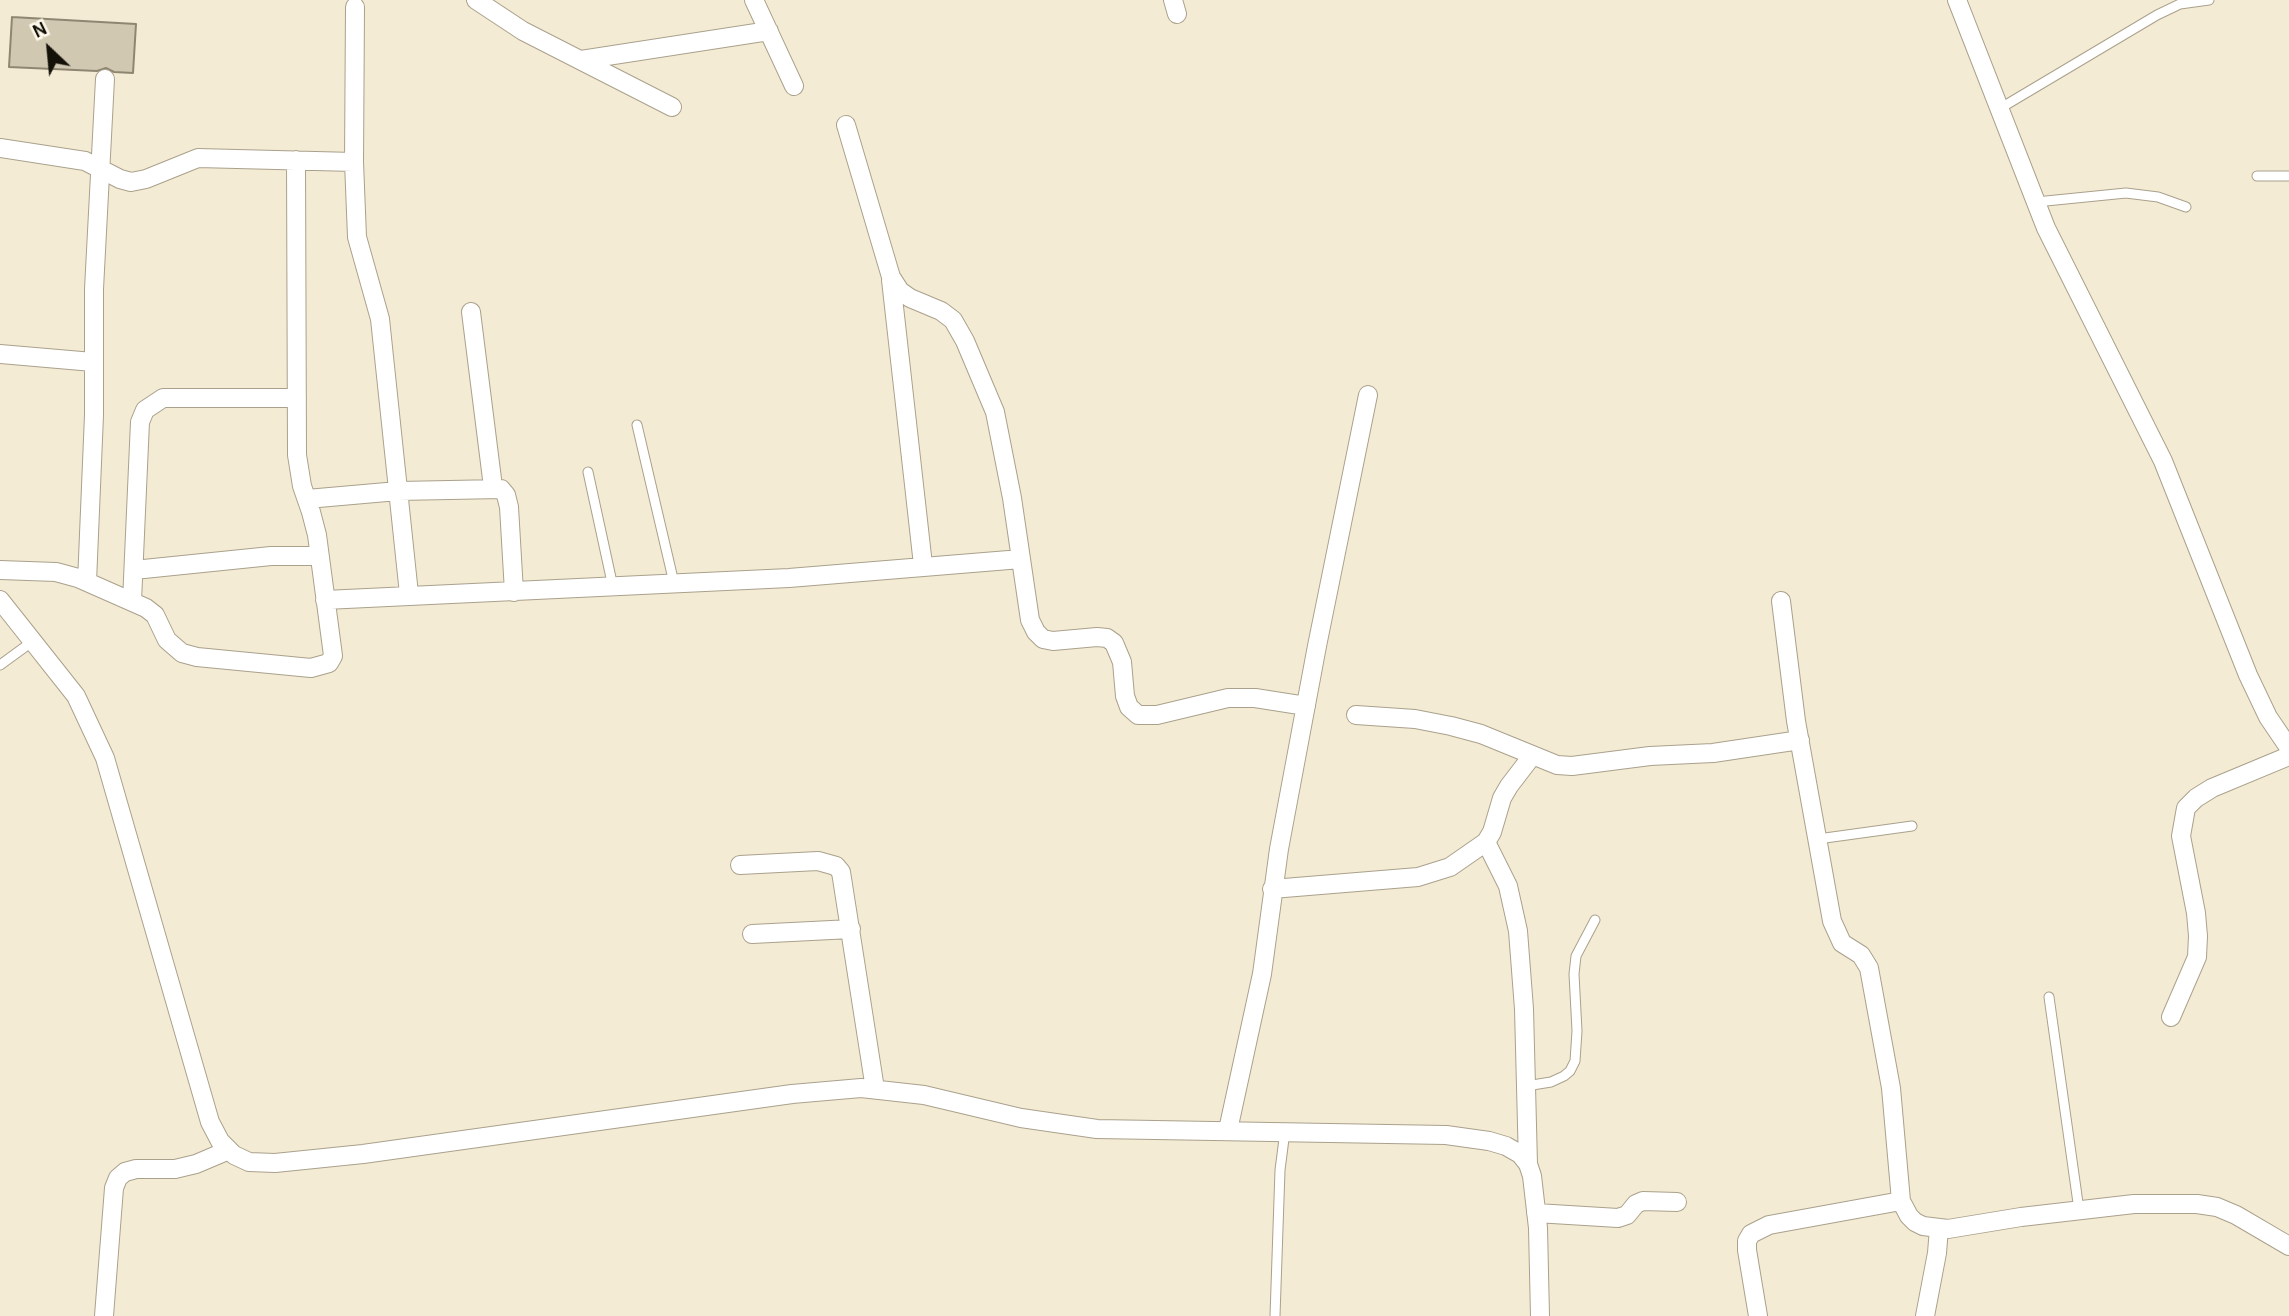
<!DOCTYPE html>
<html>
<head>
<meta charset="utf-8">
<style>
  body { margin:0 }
  #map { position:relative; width:2289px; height:1316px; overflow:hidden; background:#f4ebd4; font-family:Karla,sans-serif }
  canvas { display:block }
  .north { position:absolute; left:14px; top:14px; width:70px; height:70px; -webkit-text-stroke:5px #fef9eb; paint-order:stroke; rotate:334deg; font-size:19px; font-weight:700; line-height:28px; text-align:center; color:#141109 }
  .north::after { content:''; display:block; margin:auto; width:24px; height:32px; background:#141109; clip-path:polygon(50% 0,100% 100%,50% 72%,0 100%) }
</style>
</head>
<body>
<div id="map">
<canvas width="2289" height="1316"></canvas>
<div class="north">N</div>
</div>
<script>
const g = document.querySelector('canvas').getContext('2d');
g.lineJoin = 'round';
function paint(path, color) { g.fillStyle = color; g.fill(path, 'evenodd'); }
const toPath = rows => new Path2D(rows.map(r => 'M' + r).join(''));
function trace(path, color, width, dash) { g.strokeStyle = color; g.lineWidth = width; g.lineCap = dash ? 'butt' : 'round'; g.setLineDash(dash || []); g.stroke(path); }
const building = toPath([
  [12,17,136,24,133,73,114,72,106,68,97,71,9,67,12,17]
]);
paint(building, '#d1c8b2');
trace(building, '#8f8672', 2);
const lane = toPath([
  [1999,109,2157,15,2180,4,2209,0],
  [2257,176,2289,176],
  [2036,202,2126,193,2158,197,2186,207],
  [637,425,674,583],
  [588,472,613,587],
  [0,665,33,641],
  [1818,839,1912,826],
  [2049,997,2079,1210],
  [1526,1086,1551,1082,1564,1076,1570,1071,1575,1061,1577,1031,1574,974,1576,956,1595,920],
  [1275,1316,1280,1170,1285,1131]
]);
const street = toPath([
  [476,0,523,31,672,107],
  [754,0,794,86],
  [1173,0,1177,14],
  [1957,0,2046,228,2163,461,2248,675,2268,717,2289,748],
  [355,7,354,162,357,237,380,319,409,594],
  [581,60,769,31],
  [846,125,891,277,900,291,910,298,941,311,953,320,965,341,995,412,1012,498,1030,620,1036,632,1043,639,1053,641,1097,637,1107,638,1114,643,1122,662,1125,696,1129,707,1138,715,1157,715,1228,698,1255,698,1306,706],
  [0,148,85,161,120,179,131,182,146,179,198,158,354,162],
  [891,280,923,565],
  [471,312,493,487],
  [0,354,93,362],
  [307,499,398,491,501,489,506,495,509,507,514,592],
  [0,570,56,572,78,578,146,608,155,615,167,640,182,653,197,657,311,668,329,663,333,656,332,648,317,535,311,512,302,486,297,455,296,160],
  [134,570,271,556,319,556],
  [87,582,94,415,94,289,105,79],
  [0,600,76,696,105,758,210,1122,220,1141,234,1155,249,1162,275,1163,363,1154,792,1094,861,1088,924,1095,1021,1118,1097,1129,1446,1135,1489,1141,1506,1146,1520,1154,1528,1164,1532,1176,1538,1228,1540,1316],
  [325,600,789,578,1021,559],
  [132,601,140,422,145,410,163,398,297,398],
  [1781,601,1796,721,1832,921,1842,943,1861,955,1869,968,1891,1088,1901,1201,1909,1216,1915,1222,1923,1226,1948,1229,2021,1217,2134,1204,2197,1204,2217,1207,2236,1215,2289,1246],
  [1356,715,1415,719,1451,726,1481,734,1557,765,1572,766,1650,756,1713,753,1800,740],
  [1486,842,1508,886,1518,931,1524,1009,1528,1164],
  [740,865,818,861,836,866,841,872,875,1089],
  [1272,889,1418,877,1450,867,1486,842,1492,832,1502,798,1509,786,1532,756],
  [752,934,851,929],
  [2171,1017,2197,957,2198,936,2196,913,2181,836,2186,808,2196,798,2212,788,2289,756],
  [1228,1130,1262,974,1279,849,1317,646,1368,395],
  [1536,1213,1618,1218,1627,1215,1636,1204,1643,1201,1677,1202],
  [104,1316,114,1188,118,1178,125,1172,136,1169,175,1169,196,1164,229,1150],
  [1758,1316,1747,1250,1747,1241,1751,1234,1769,1225,1901,1201],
  [1925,1316,1937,1253,1939,1228]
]);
trace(lane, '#aaa18c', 11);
trace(street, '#aaa18c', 20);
trace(lane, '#fff', 9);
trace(street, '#fff', 18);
</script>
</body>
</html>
